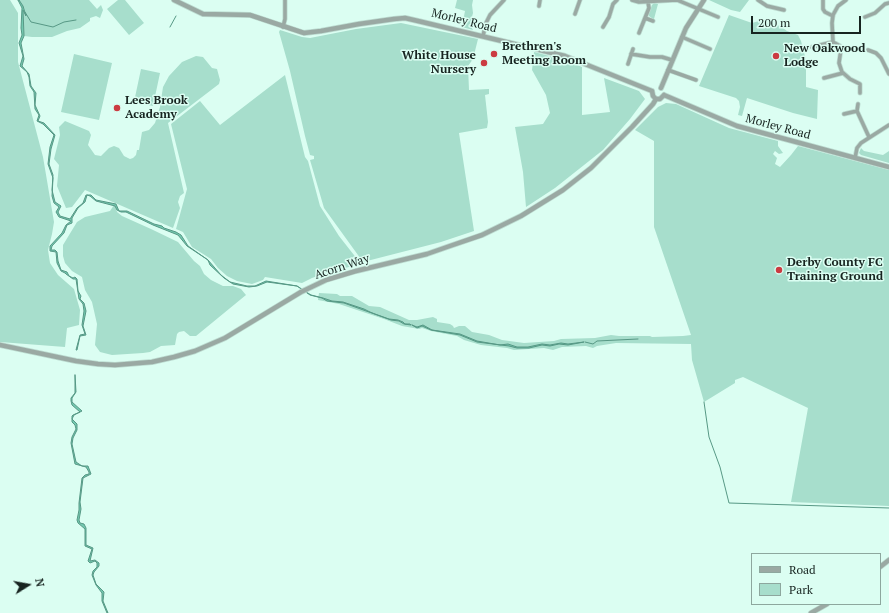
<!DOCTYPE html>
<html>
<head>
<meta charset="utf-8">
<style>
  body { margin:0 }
  #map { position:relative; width:889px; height:613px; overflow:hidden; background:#dbfef2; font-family:"PT Serif",serif }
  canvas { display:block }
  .legend { position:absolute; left:751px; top:553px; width:130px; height:52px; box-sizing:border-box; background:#dbfef2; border:1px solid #8da79e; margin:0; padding:5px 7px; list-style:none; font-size:12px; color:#172420 }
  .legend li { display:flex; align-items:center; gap:8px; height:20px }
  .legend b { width:20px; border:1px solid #8da79e }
  .north { position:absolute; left:8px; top:565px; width:40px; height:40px; -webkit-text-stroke:3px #dbfef2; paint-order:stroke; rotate:79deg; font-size:11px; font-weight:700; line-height:16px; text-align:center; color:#172420 }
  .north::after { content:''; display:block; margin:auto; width:14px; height:18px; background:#172420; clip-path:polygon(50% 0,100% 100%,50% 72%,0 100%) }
  .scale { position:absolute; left:751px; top:16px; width:110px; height:18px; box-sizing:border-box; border:2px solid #172420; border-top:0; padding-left:5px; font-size:12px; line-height:14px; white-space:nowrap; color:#172420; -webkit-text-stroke:3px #dbfef2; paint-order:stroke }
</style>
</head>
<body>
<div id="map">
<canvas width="889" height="613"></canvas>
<ul class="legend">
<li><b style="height:5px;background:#9aa9a3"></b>Road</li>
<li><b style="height:11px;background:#a7decc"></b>Park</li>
</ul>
<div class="north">N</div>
<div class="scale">200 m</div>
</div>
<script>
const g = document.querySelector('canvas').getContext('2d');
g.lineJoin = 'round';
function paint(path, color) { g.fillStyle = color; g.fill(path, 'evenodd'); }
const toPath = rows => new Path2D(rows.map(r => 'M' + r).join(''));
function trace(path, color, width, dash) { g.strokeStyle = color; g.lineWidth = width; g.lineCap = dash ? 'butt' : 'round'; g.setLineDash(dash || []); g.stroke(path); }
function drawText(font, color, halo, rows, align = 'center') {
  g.font = font + ' "PT Serif",serif'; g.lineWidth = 3; g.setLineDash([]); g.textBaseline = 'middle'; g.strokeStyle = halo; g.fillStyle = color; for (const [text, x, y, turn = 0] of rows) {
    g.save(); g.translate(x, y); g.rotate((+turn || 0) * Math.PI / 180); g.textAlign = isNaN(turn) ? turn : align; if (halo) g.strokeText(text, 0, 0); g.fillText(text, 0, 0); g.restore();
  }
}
paint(toPath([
  [0,0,10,0,18,13,18,62,43,157,54,222,52,234,48,250,50,263,58,275,74,289,80,310,79,325,67,328,65,347,0,342],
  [19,0,89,0,97,9,101,5,103,10,100,18,96,16,90,18,90,21,80,28,67,31,52,37,32,37,24,36,23,10,25,12],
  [118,0,125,0,144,23,129,35,107,9],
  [457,0,475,0,473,0,472,5,473,13,470,24,473,30,462,27,465,11,455,8],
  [709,0,749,0,740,12,731,10],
  [654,3,658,4,654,19,653,19,649,16,649,13,652,5],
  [729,15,752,23,759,21,780,26,787,31,798,35,801,41,806,60,806,87,818,90,817,119,793,113,747,98,742,116,738,115,740,107,739,101,736,98,699,86],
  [401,23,478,39,473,59,468,66,469,90,489,89,489,94,485,95,488,122,487,128,459,133,474,231,441,242,363,262,324,208,310,160,314,159,314,156,310,155,305,136,290,71,279,32,280,30,302,37,310,38,356,29],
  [534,52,565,60,582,67,582,115,610,112,604,78,639,91,645,99,630,119,603,150,555,188,526,207,523,172,515,127,543,124,550,113,546,95,532,70],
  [74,54,112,63,99,120,61,112],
  [196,56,203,57,212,68,217,69,220,80,219,84,168,123,184,193,180,196,178,202,180,208,173,228,85,190,72,207,66,208,57,186,59,165,54,159,60,135,59,127,65,121,89,131,91,135,88,145,95,155,101,156,109,148,114,146,119,148,124,156,130,159,133,158,136,155,137,150,139,150,142,132,149,130,155,123,160,107,163,87,169,76,182,62],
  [141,69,160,73,153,106,134,102],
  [285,75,305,157,308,161,320,206,339,236,361,264,329,272,312,278,302,283,265,277,263,280,252,284,237,281,227,276,218,268,211,259,192,247,183,232,176,229,187,189,171,124,200,101,220,125],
  [666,103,676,104,729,128,778,141,778,146,783,153,779,154,775,151,773,154,777,158,775,164,780,167,791,155,798,146,889,170,889,506,791,502,808,408,743,377,735,380,735,383,704,402,692,360,691,344,616,343,597,346,593,348,586,346,562,347,553,350,544,348,514,350,507,348,481,345,464,340,457,336,431,331,422,328,419,329,402,326,384,319,339,304,318,300,319,293,337,294,340,296,352,296,369,306,380,307,409,320,417,320,433,317,437,319,437,322,450,324,453,326,454,328,459,326,465,326,472,332,489,335,502,340,524,343,554,341,561,339,595,338,611,335,619,336,650,336,652,337,683,336,691,335,654,227,654,141,635,130,658,107],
  [861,148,864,151,883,155,889,151,889,163,861,155,859,153],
  [114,205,116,206,117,212,122,216,151,229,178,242,194,261,200,266,204,274,211,280,223,286,233,286,241,289,246,295,196,336,190,336,184,331,179,332,177,334,175,345,161,346,150,352,143,353,112,355,100,352,95,345,97,324,92,302,85,290,82,277,72,271,65,263,63,256,63,245,77,222,85,217,110,211]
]), '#a7decc');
const water = toPath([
  [18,0,19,0,23,6,26,16,23,10,24,36,21,43,24,59,22,66,29,74,31,86,36,93,35,105,40,116,38,121,44,123,55,135,51,149,49,164,53,175,52,190,55,202,61,206,58,212,60,216,70,219,77,208,83,203,86,195,91,195,96,200,116,204,119,211,127,211,154,224,162,226,164,228,176,232,181,235,188,246,208,260,221,275,230,282,247,286,255,286,266,281,297,286,311,295,323,298,332,301,343,302,364,309,370,312,375,314,389,319,398,320,403,322,405,324,410,324,411,325,404,324,399,321,391,320,344,303,327,301,322,298,310,295,297,286,267,282,257,286,249,287,233,284,224,278,210,265,208,260,187,246,178,235,153,225,126,212,121,212,117,210,115,206,96,201,90,196,87,195,85,202,78,208,72,218,72,223,67,225,64,233,52,246,51,250,55,250,57,252,58,261,61,270,67,272,69,276,73,278,75,277,77,279,78,291,81,296,80,299,84,303,86,311,83,326,86,335,80,336,77,350,76,350,80,335,85,334,82,325,84,311,83,304,79,299,76,279,73,279,66,274,65,273,61,271,57,263,56,252,50,251,50,246,62,233,66,225,71,221,59,217,56,212,59,207,54,203,52,196,53,178,48,164,50,147,54,135,43,124,37,121,39,115,35,109,34,92,30,86,29,77,27,72,20,66,23,56,19,43,22,35,21,28,22,8,18,0],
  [412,325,417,327,423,325,432,330,460,334,477,341,500,345,508,344,517,347,528,347,542,344,550,345,561,343,568,344,584,342,568,345,559,344,550,346,542,345,529,348,517,348,509,346,477,342,460,335,431,330,422,326,417,328,412,325],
  [75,375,76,392,72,398,72,402,82,411,74,415,72,419,77,424,77,430,73,438,72,444,76,462,82,466,88,466,91,474,83,478,80,502,81,509,79,520,80,523,84,524,86,528,86,545,93,548,90,561,95,560,99,563,99,566,94,572,93,575,96,584,104,592,103,601,108,613,107,613,102,601,102,593,96,585,92,575,93,571,97,567,97,563,95,561,90,563,88,561,92,549,85,546,85,529,78,523,77,520,79,510,79,503,82,478,85,475,89,474,89,472,86,467,75,464,71,443,72,437,76,429,75,425,72,422,72,416,73,415,80,412,72,405,71,401,71,398,75,393,75,375]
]);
paint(water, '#73c9b0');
trace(water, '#579885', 1);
trace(toPath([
  [25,12,31,22,53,27,64,22,76,20],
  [170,27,176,16],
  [585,342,593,344,597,341,638,339],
  [704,402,709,437,720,467,729,503,889,508]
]), '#579885', 1);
const minor = toPath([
  [632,0,639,2,677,0,718,17],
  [758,0,767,6,784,10],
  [823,0,823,9,825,12,833,16],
  [846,0,838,6,833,15,832,23,833,42,840,46,841,49,839,63,842,72,850,79,860,84,860,93],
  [539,6,540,0],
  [575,14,580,0],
  [865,17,875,13,885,4,889,3],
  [645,18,653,21],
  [283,27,285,19,285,0],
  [603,27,609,17,613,4,617,0],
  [639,33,649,8,648,2],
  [483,36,486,23,490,15,504,0],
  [682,37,710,49],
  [812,47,833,42],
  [868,50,876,53,881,58,889,74],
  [631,54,650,57,662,57,672,60],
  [628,64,633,49],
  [668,70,696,80],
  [824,78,843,73],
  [858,104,857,111,869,137],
  [844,114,857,111],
  [855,158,857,148,861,143,889,125]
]);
const tertiary = toPath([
  [174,0,203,14,250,15,304,33,321,31,359,24,394,19,405,18,418,21,565,56,652,91],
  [661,88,686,28,704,0],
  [652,91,653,96,656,99,660,99,664,95],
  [664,95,737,126,889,167],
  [0,345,76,361,98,364,115,365,152,362,174,357,195,351,225,338,301,292,326,280,356,271,427,254,447,247,482,235,521,216,563,190,591,168,632,127,653,104,656,99],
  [880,567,889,560],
  [811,613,827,604]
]);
trace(minor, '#bcdbd0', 5);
trace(tertiary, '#bcdbd0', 6);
trace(minor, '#9aa9a3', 3.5);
trace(tertiary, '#9aa9a3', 4.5);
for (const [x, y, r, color] of [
  [494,54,4,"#cb3b41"],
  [776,56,4,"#cb3b41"],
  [484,63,4,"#cb3b41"],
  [117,108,4,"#cb3b41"],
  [779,270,4,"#cb3b41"]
]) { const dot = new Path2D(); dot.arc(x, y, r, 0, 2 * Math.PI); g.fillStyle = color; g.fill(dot); trace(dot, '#dbfef2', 1.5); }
drawText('12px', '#172420', '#dbfef2', [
  ["Morley Road",464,21,14],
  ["Morley Road",778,127,15],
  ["Acorn Way",342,267,-18]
]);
drawText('bold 12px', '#172420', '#dbfef2', [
  ["Brethren's",502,47],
  ["Meeting Room",502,61],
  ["New Oakwood",784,49],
  ["Lodge",784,63],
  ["White House",476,56,"right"],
  ["Nursery",476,70,"right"],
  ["Lees Brook",125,101],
  ["Academy",125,115],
  ["Derby County FC",787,263],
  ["Training Ground",787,277]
], 'left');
</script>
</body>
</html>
